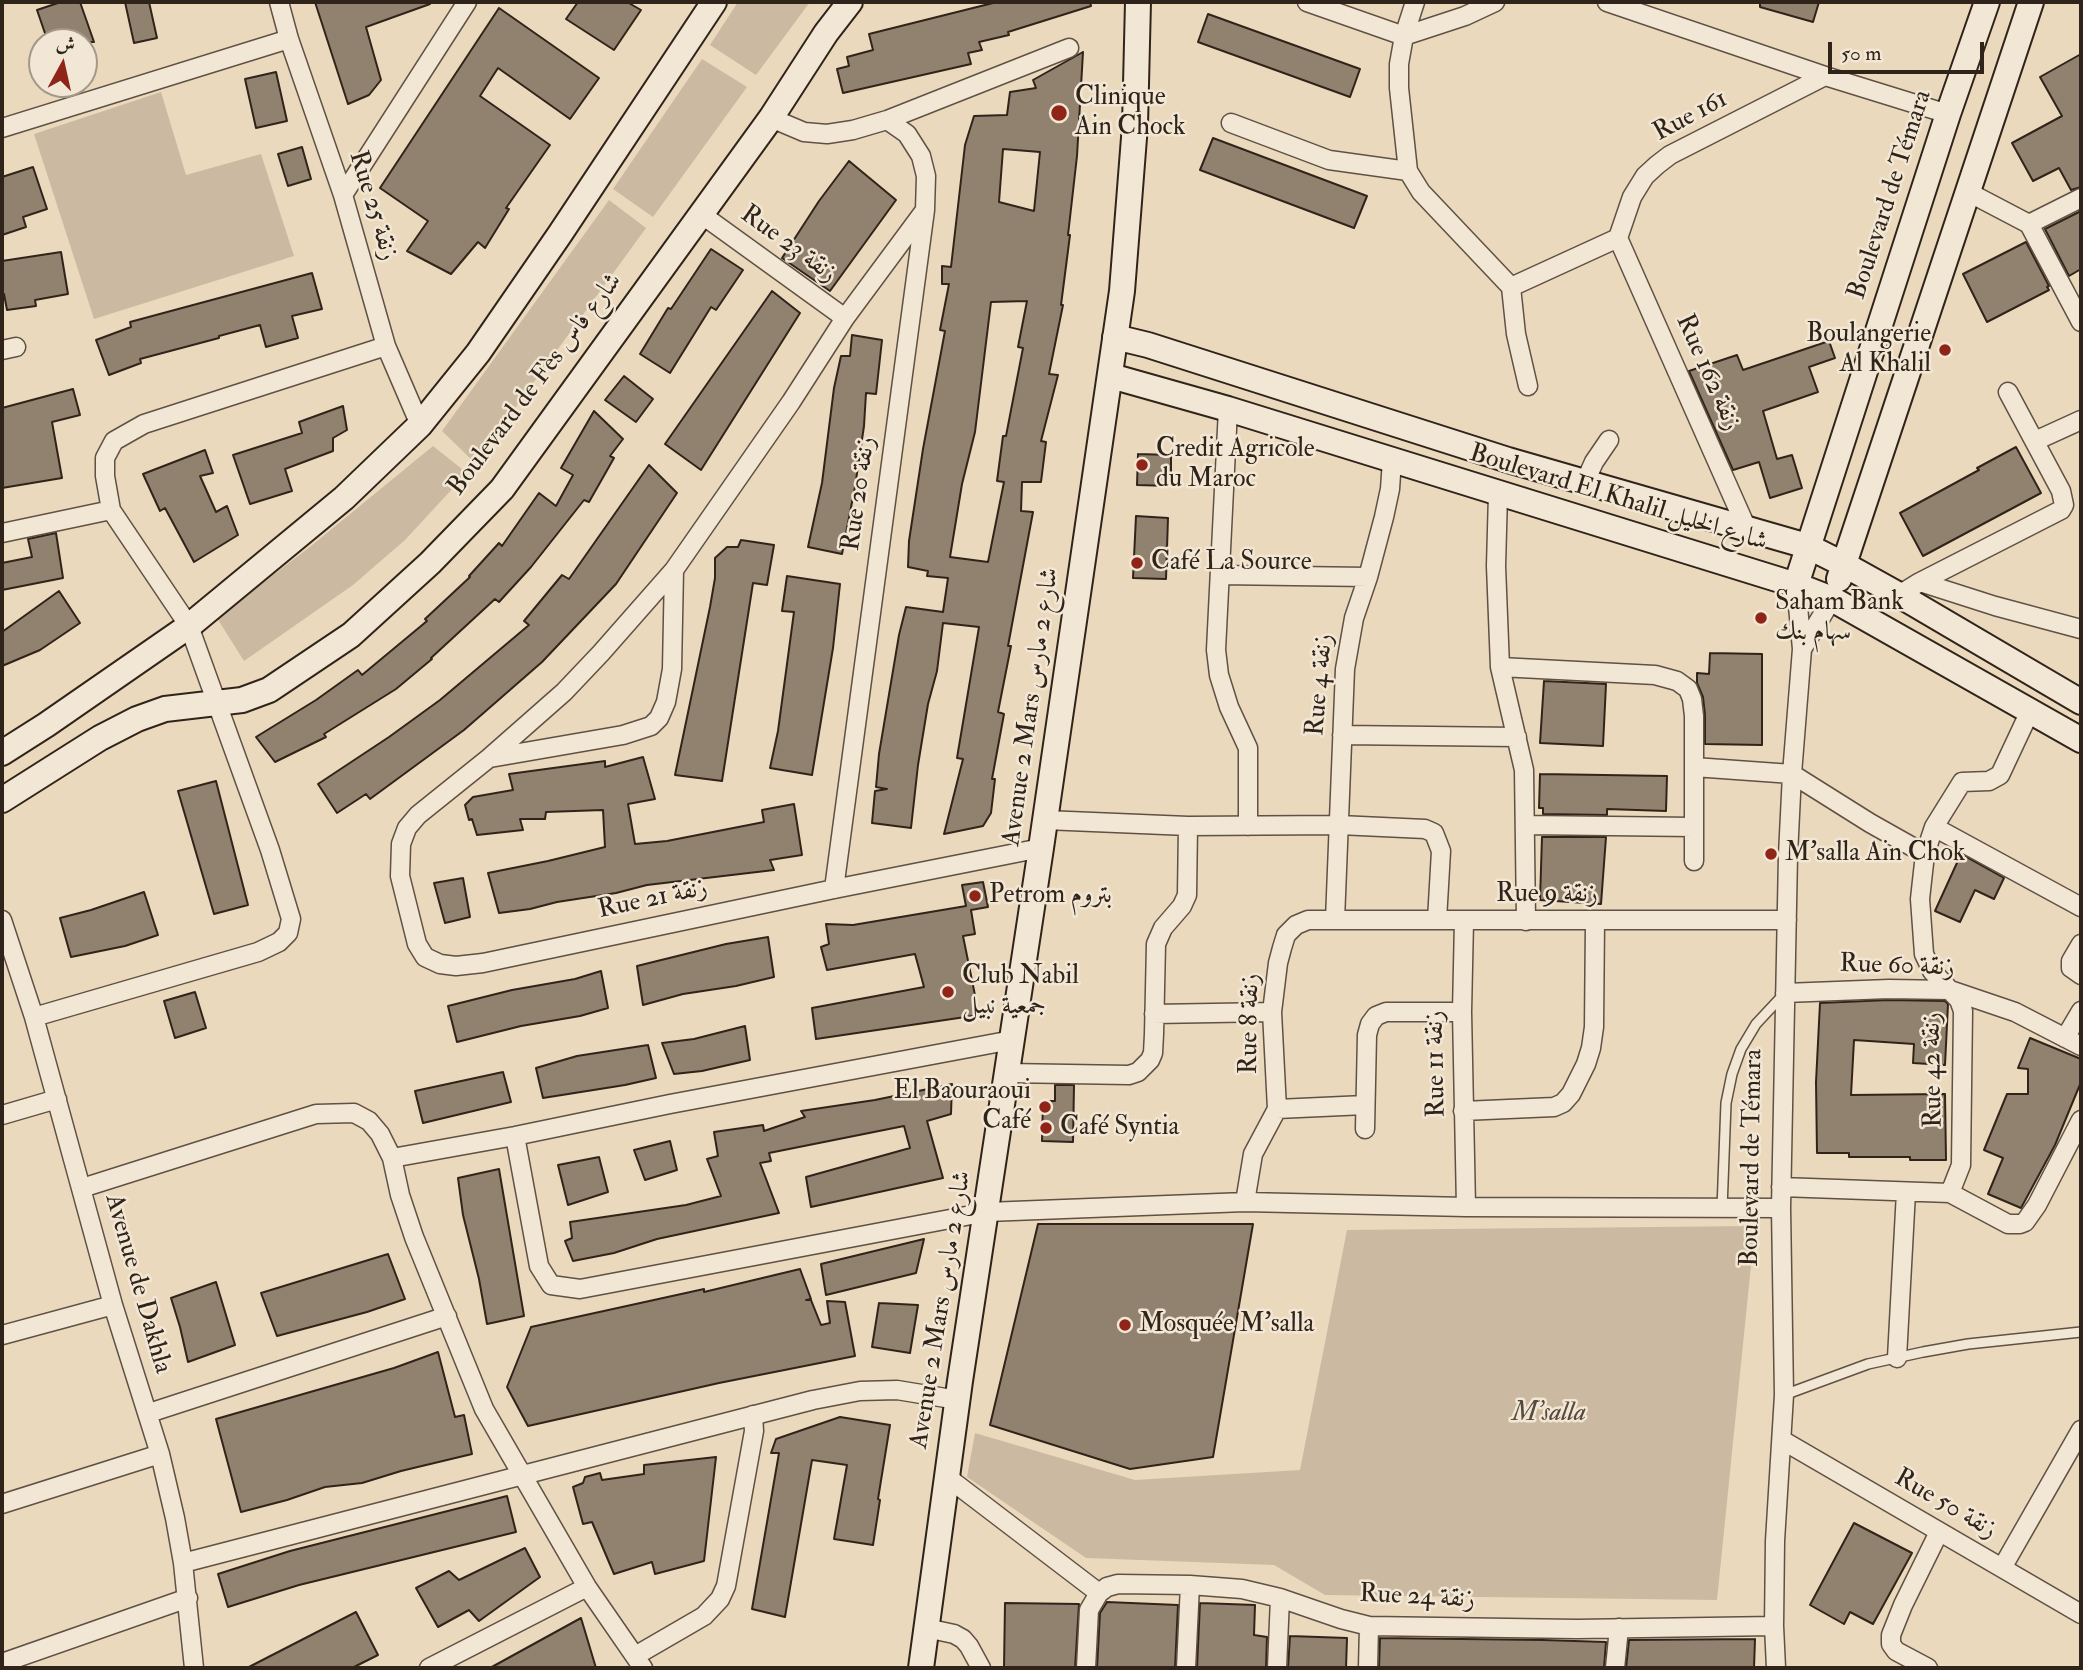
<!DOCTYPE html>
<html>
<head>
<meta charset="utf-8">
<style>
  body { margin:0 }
  #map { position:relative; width:2083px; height:1670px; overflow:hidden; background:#ebd9bd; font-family:"IM FELL Double Pica",Amiri,serif }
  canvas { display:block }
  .frame { position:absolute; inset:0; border:4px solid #30241a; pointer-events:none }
  .north { position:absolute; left:28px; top:28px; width:70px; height:70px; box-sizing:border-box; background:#f2e6d4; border:2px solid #a4988a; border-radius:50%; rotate:8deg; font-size:19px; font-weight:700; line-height:28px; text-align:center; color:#30241a }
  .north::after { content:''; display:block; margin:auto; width:24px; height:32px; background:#8f2418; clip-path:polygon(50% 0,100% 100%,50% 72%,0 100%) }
  .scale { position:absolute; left:1828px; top:42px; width:156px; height:32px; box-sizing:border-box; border:4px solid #30241a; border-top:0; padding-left:9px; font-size:21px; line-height:24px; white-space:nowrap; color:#30241a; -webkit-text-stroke:5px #f2e6d4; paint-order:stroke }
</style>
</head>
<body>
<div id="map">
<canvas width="2083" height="1670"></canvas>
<div class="frame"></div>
<div class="north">ش</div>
<div class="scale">50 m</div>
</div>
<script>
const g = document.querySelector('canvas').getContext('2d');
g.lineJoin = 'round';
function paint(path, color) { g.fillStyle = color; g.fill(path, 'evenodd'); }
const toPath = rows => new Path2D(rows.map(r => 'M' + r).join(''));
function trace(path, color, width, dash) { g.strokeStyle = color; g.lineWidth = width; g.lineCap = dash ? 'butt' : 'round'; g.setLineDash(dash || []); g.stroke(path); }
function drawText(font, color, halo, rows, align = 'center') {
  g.font = font + ' "IM FELL Double Pica",Amiri,serif'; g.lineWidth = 5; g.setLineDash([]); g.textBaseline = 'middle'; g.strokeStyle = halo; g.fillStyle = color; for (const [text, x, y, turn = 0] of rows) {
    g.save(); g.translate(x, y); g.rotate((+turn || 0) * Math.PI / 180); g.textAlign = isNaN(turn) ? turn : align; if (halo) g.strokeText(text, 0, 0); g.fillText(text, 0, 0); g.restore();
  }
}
paint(toPath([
  [738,2,810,2,756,75,710,45],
  [702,59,747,87,653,217,613,189],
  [161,92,186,175,261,154,294,256,94,319,34,134],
  [609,200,646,228,475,463,442,431],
  [433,446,467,473,405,540,353,585,244,661,217,618,311,546],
  [1755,1226,1717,1600,1325,1595,1274,1565,1086,1558,967,1477,975,1433,1135,1480,1300,1470,1347,1230]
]), '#cbbaa1');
const building = toPath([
  [61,2,80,2,94,42,48,42,37,10,61,2],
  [125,2,149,2,157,38,134,43,125,2],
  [315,2,429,2,430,4,366,27,381,80,369,95,348,104,315,2],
  [578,2,627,2,641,10,614,50,566,19,578,2],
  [997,2,1090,2,1091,6,1008,32,1009,35,979,42,982,50,968,53,971,64,843,93,837,69,849,66,847,57,873,50,869,34,997,2],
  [1760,2,1819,2,1813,22,1760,7,1760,2],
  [499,8,599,78,570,119,498,68,480,96,550,145,506,208,509,209,485,248,478,242,451,274,407,251,428,221,380,188,499,8],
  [1208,14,1360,69,1350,97,1198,42,1208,14],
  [1083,52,1077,156,1068,235,1070,235,1061,305,1063,305,1049,374,1058,375,1041,441,1046,442,1041,482,1022,482,1021,511,1033,512,1008,646,1011,646,998,712,1004,714,992,779,995,779,991,813,983,826,944,834,963,759,957,758,979,627,943,623,937,671,928,704,918,765,911,828,872,823,875,791,887,789,876,787,879,754,899,635,906,607,943,612,948,578,927,576,928,571,908,567,909,541,923,449,945,331,940,330,949,284,942,284,942,266,951,267,965,145,974,116,1007,115,1010,92,1036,88,1033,80,1083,52],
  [1003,149,1040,152,1034,211,999,202,1003,149],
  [1027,301,1018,347,1023,348,1006,436,1003,436,997,481,1004,482,988,562,950,557,962,484,975,432,991,302,1027,301],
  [2081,54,2081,187,2071,190,2059,168,2033,181,2012,143,2062,116,2040,77,2081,54],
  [276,72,287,121,256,128,245,79,276,72],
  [1213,138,1367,196,1354,228,1200,170,1213,138],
  [302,147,311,179,288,186,278,154,302,147],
  [849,161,896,200,830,291,782,258,819,201,849,161],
  [33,167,47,209,23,217,26,227,2,235,2,177,33,167],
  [2081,211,2081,269,2069,276,2045,229,2081,211],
  [2026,242,2049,286,2047,287,2049,290,1987,322,1963,274,2026,242],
  [711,249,743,270,716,310,711,307,670,373,640,354,668,308,671,309,711,249],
  [61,252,68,294,35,300,36,306,7,310,4,294,2,294,2,261,61,252],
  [312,273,322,309,292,316,298,338,266,347,260,325,219,336,219,338,140,359,141,363,109,375,96,340,131,327,130,322,312,273],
  [772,291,800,313,701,470,665,444,772,291],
  [852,335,882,340,876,394,866,393,864,426,855,487,842,554,808,547,822,483,834,388,841,356,850,356,852,335],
  [1829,341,1835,358,1809,367,1818,392,1763,411,1777,459,1792,455,1802,488,1770,498,1759,462,1733,470,1689,371,1737,355,1743,370,1829,341],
  [624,376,653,399,636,422,605,400,624,376],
  [73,389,80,415,52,422,62,478,2,488,2,408,73,389],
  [343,406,347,430,333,438,333,451,285,469,292,491,250,504,233,455,302,433,299,422,343,406],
  [594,411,623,439,610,456,614,458,589,502,584,500,531,567,499,602,495,599,431,658,432,659,396,689,324,734,326,737,275,762,256,737,316,700,358,670,362,675,427,621,425,619,470,577,469,576,499,543,502,546,539,493,556,506,573,475,561,468,594,411],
  [2016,447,2041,493,1923,556,1900,513,1979,470,1977,468,2016,447],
  [205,450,213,473,200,476,216,512,227,506,238,535,194,562,165,508,160,511,143,474,205,450],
  [1138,454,1171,455,1171,486,1137,485,1138,454],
  [649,465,677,493,616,584,542,662,464,730,370,799,366,794,337,813,318,784,389,737,440,700,529,625,524,621,562,575,569,579,649,465],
  [1136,516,1168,518,1166,579,1133,578,1136,516],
  [56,533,63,578,2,590,2,563,32,557,28,539,56,533],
  [741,540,774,545,767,585,753,583,722,781,675,775,710,607,715,578,715,558,727,547,738,547,741,540],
  [787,576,840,584,833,648,812,775,770,768,778,731,794,612,782,611,787,576],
  [59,591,80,623,40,650,2,666,2,632,59,591],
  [1710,653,1762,654,1762,745,1705,744,1705,715,1703,697,1697,683,1697,673,1709,674,1710,653],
  [1544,681,1606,684,1603,746,1540,743,1544,681],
  [643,757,655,799,628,804,635,844,667,841,764,822,762,810,794,804,802,855,770,860,774,870,647,885,616,893,557,902,530,909,499,913,488,873,548,861,605,847,603,810,546,812,545,819,520,819,523,830,477,835,472,819,469,820,465,805,473,797,513,790,509,774,605,761,605,767,643,757],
  [1540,774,1667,776,1666,811,1607,809,1607,815,1543,814,1543,808,1539,808,1540,774],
  [216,781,248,905,214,914,178,791,216,781],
  [1542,837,1606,837,1601,904,1540,900,1542,837],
  [1961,854,2004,878,1994,899,1975,890,1960,922,1935,911,1961,854],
  [463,878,470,917,445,923,434,883,463,878],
  [983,882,988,907,971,910,975,934,963,936,979,1015,816,1039,812,1008,924,987,915,954,827,970,821,947,829,944,826,924,853,925,966,906,962,885,983,882],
  [144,892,158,935,125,946,71,957,60,918,91,910,144,892],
  [768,937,774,977,736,986,683,994,643,1005,637,966,726,944,768,937],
  [601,971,608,1008,580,1016,521,1026,457,1042,448,1006,512,990,575,979,601,971],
  [195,992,206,1028,175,1038,164,1001,195,992],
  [1889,1000,1945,1001,1948,1004,1945,1065,1913,1063,1914,1044,1854,1040,1851,1095,1945,1094,1946,1160,1910,1160,1910,1157,1849,1157,1849,1153,1817,1153,1816,1082,1820,1003,1889,1000],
  [745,1026,750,1060,702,1071,674,1074,662,1043,694,1039,745,1026],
  [2030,1038,2081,1059,2081,1082,2055,1145,2021,1208,1988,1194,2003,1158,1984,1150,2007,1094,2028,1094,2028,1069,2018,1068,2030,1038],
  [648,1045,656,1078,625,1085,543,1098,536,1068,577,1056,648,1045],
  [503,1072,511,1102,423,1123,415,1091,503,1072],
  [952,1084,951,1114,927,1121,943,1178,811,1207,806,1177,910,1148,904,1126,769,1153,771,1161,760,1163,779,1213,657,1239,614,1253,573,1261,565,1241,572,1238,570,1222,686,1205,721,1196,707,1159,718,1156,714,1132,763,1125,764,1131,805,1117,801,1111,875,1100,952,1084],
  [1055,1085,1074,1085,1073,1142,1042,1141,1043,1101,1055,1101,1055,1085],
  [670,1141,677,1170,645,1180,634,1150,670,1141],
  [599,1157,608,1192,568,1205,558,1165,599,1157],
  [499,1169,524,1316,487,1324,479,1279,463,1215,458,1178,499,1169],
  [1038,1224,1253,1224,1213,1457,1130,1469,990,1425,1038,1224],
  [924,1239,916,1273,826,1295,821,1264,924,1239],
  [388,1254,405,1299,367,1312,277,1336,261,1293,388,1254],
  [800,1269,811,1299,806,1300,811,1300,821,1325,830,1323,827,1301,845,1302,855,1356,719,1383,528,1426,507,1387,531,1327,704,1289,704,1292,800,1269],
  [216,1282,235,1345,188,1362,180,1327,171,1298,216,1282],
  [879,1303,918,1305,910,1353,872,1347,879,1303],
  [438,1352,455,1417,464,1415,472,1454,401,1471,362,1483,325,1487,287,1500,241,1512,216,1419,394,1368,438,1352],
  [840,1417,890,1425,878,1499,880,1500,873,1545,834,1539,847,1465,812,1460,785,1617,752,1609,779,1453,771,1453,776,1439,840,1417],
  [716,1457,704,1561,655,1574,652,1562,614,1574,592,1522,583,1524,573,1487,583,1483,585,1477,600,1473,602,1480,644,1474,644,1465,716,1457],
  [507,1496,516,1532,299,1585,228,1607,218,1574,290,1551,507,1496],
  [1854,1523,1912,1553,1873,1624,1850,1612,1844,1624,1810,1605,1854,1523],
  [525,1548,540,1577,479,1621,469,1610,438,1627,416,1588,449,1571,459,1580,525,1548],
  [1107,1602,1178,1605,1175,1668,1097,1668,1100,1613,1107,1602],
  [1005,1603,1079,1604,1075,1668,1004,1668,1005,1603],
  [1200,1603,1255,1605,1254,1635,1267,1637,1266,1668,1197,1668,1200,1603],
  [356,1612,378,1655,352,1668,247,1668,356,1612],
  [581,1618,596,1668,490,1668,581,1618],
  [1290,1636,1347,1638,1346,1668,1288,1668,1290,1636],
  [1380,1638,1543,1640,1606,1642,1604,1668,1379,1668,1380,1638],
  [1755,1639,1754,1668,1626,1668,1629,1640,1755,1639]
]);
paint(building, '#91826f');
trace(building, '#30241a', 2);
const lane = toPath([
  [1722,1209,1726,1103,1732,1074,1741,1049,1756,1024,1784,994],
  [1784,1395,1868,1364,1923,1352,1968,1344,2081,1332]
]);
const street = toPath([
  [279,2,289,39,343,195,386,346,420,425],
  [1307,2,1404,36,1465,16,1495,2],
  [1415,2,1404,36,1399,64,1399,88,1408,171,1421,192,1511,287,1516,334,1528,386],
  [1607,2,1825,76,1948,114],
  [771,118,804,132,827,134,853,130,887,120,1069,48],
  [1231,123,1329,160,1408,171],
  [2,128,289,39],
  [1968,192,2029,224,2081,322],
  [343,195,467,2],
  [925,210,845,318,791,402,674,570,601,653,564,692,489,758,418,815,407,828,401,844,400,876,417,944,425,957,440,964,456,966,483,963,834,889,1041,848],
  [701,214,845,318],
  [2029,224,2081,198],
  [1618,238,1747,529],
  [1618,238,1632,197,1645,176,1657,165,1670,155,1825,76],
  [1511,287,1618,238],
  [2,350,16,347],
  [1228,409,1216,650,1219,675,1229,707,1248,748,1248,826],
  [2035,441,2081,420],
  [1585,482,1594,462,1609,440],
  [1498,494,1496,566,1500,667,1524,770,1526,921],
  [2,533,111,510],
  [1220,575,1368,577],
  [1920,582,1995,606,2081,629],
  [1899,595,1920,582,2061,510,2064,505,2061,491,2008,392],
  [1802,649,1832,599],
  [1500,667,1655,675,1677,681,1688,689,1692,699,1694,716,1694,861],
  [1342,735,1517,737],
  [490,758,623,735,651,726,659,718,666,702,672,669,674,570],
  [1694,767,1792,774,1870,823,1925,854],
  [1045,820,1188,826,1339,825,1425,829,1434,833,1441,851,1437,920],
  [1526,825,1693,827],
  [1934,827,2081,907],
  [834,889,925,210,926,176,921,156,907,134,887,120],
  [2,920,34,1017,113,1305,160,1454,175,1518,183,1563,194,1668],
  [1335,920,1345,669,1354,618,1368,577,1384,517,1390,489,1392,460],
  [1464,921,1462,1012,1466,1207],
  [2081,944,2071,961,2071,968,2081,975],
  [1785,993,1889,989,1950,990,2015,1012,2081,1046],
  [1154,1014,1272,1012],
  [34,1017,258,952,279,942,288,933,291,919,270,850,189,626,111,510,105,476,105,458,114,441,144,424,386,346],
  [2065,1038,2081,1011],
  [1007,1073,1129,1075,1138,1072,1150,1060,1153,1053,1154,1034,1156,944,1163,928,1182,906,1187,895,1188,826],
  [1277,1109,1365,1105],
  [1463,1111,1554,1107,1563,1103,1571,1094,1586,1064,1591,1048,1594,1027,1595,921],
  [2,1115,57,1099],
  [1365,1129,1367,1035,1370,1024,1376,1016,1386,1012,1462,1012],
  [515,1136,539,1266,551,1285,580,1289,987,1212,1245,1202,1466,1207,1781,1208],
  [392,1158,515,1136,670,1104,1012,1040],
  [1781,1187,1950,1193,2008,1224,2020,1224,2025,1222,2037,1205,2081,1120],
  [82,1188,316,1114,354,1113,369,1121,380,1134,392,1158,400,1195,414,1237,484,1409,587,1587,643,1668],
  [1950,1193,1961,1165,1963,1011,1959,1000,1932,971,1924,954,1920,899,1925,854,1934,827,1962,782,1989,781,2000,775,2030,711],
  [1245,1202,1253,1154,1277,1109,1272,1012,1278,963,1282,948,1286,935,1296,925,1308,920,1787,920],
  [2,1335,113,1305],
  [1897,1358,1906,1192],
  [149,1413,447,1316],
  [1782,1440,2081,1614],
  [947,1477,1099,1593],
  [2,1504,160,1454],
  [183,1563,813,1400,860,1391,897,1390,958,1400],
  [2002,1568,2081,1430],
  [926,1628,954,1634,963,1639,969,1646,981,1668],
  [635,1656,704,1616,720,1599,726,1586,754,1431,753,1415],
  [2,1663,188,1598],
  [429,1668,587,1587],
  [1086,1668,1089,1610,1099,1593,1107,1587,1118,1584,1190,1585,1242,1589,1280,1598,1341,1619,1369,1626,1577,1629,1774,1626],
  [1186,1668,1190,1585],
  [1277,1668,1280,1598],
  [1368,1668,1369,1626],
  [1615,1668,1619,1628],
  [1776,1668,1774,1626,1775,1541,1784,1395,1781,1208,1788,855,1792,774,1802,649,1796,585],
  [1928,1668,1896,1651,1891,1644,1891,1635,1903,1605,1939,1532]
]);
const secondary = toPath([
  [1115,337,1148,345,1508,460,1807,546,1845,565,1899,595,2081,702],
  [1111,376,1228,409,1796,585,1832,599,2081,740],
  [1839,579,2031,2],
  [1796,585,1948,114,1987,2],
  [2,753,46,725,189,626,344,498,420,425,478,353,560,234,714,2],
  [2,800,100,738,137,719,165,709,242,700,269,690,351,635,430,563,502,489,771,118,826,33,850,2],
  [921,1668,960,1381,1041,848,1122,291,1135,125,1138,2]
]);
trace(lane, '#5f5143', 12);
trace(street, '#5f5143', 21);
trace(secondary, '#30241a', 28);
trace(lane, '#f2e6d4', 9);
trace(street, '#f2e6d4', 18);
trace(secondary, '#f2e6d4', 24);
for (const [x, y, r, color] of [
  [1059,113,9,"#8f2418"],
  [1945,350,7,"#8f2418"],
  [1142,465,7,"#8f2418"],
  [1137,563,7,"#8f2418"],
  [1761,618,7,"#8f2418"],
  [1771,854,7,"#8f2418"],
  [975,896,7,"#8f2418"],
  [948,992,7,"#8f2418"],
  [1045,1107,7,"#8f2418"],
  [1046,1128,7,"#8f2418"],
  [1125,1325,7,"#8f2418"]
]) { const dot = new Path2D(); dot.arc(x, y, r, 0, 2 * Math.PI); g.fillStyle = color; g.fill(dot); trace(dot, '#f2e6d4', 2.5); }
drawText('26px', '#30241a', '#f2e6d4', [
  ["Clinique",1075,98],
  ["Ain Chock",1075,128],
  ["Boulangerie",1931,335,"right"],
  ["Al Khalil",1931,365,"right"],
  ["Credit Agricole",1156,450],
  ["du Maroc",1156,480],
  ["Café La Source",1151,563],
  ["Saham Bank",1775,603],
  ["سهام بنك",1775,633],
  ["M'salla Ain Chok",1785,854],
  ["Petrom بتروم",989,896],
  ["Club Nabil",962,977],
  ["جمعية نبيل",962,1007],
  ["El Baouraoui",1031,1092,"right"],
  ["Café",1031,1122,"right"],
  ["Café Syntia",1060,1128],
  ["Mosquée M'salla",1139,1325]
], 'left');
drawText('26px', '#30241a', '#f2e6d4', [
  ["Rue 161",1691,117,-28],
  ["Boulevard de Témara",1891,195,-72],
  ["Rue 25 زنقة",372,206,73],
  ["Rue 23 زنقة",788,245,36],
  ["Rue 162 زنقة",1707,373,66],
  ["Boulevard de Fès شارع فاس",536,385,-53],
  ["Rue 20 زنقة",860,494,-82],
  ["Boulevard El Khalil شارع الخليل",1618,499,17],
  ["Rue 4 زنقة",1321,685,-85],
  ["Avenue 2 Mars شارع 2 مارس",1032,707,-82],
  ["Rue 9 زنقة",1547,895],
  ["Rue 21 زنقة",653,900,-12],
  ["Rue 60 زنقة",1897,967,2],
  ["Rue 8 زنقة",1251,1024,-89],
  ["Rue 11 زنقة",1437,1064,-91],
  ["Rue 42 زنقة",1934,1070,-91],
  ["Boulevard de Témara",1753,1158,-89],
  ["Avenue de Dakhla",137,1284,74],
  ["Avenue 2 Mars شارع 2 مارس",942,1310,-81],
  ["Rue 50 زنقة",1945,1505,30],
  ["Rue 24 زنقة",1417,1598,3]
]);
drawText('italic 26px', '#574a3c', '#f2e6d4', [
  ["M'salla",1549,1414]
]);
</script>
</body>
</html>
